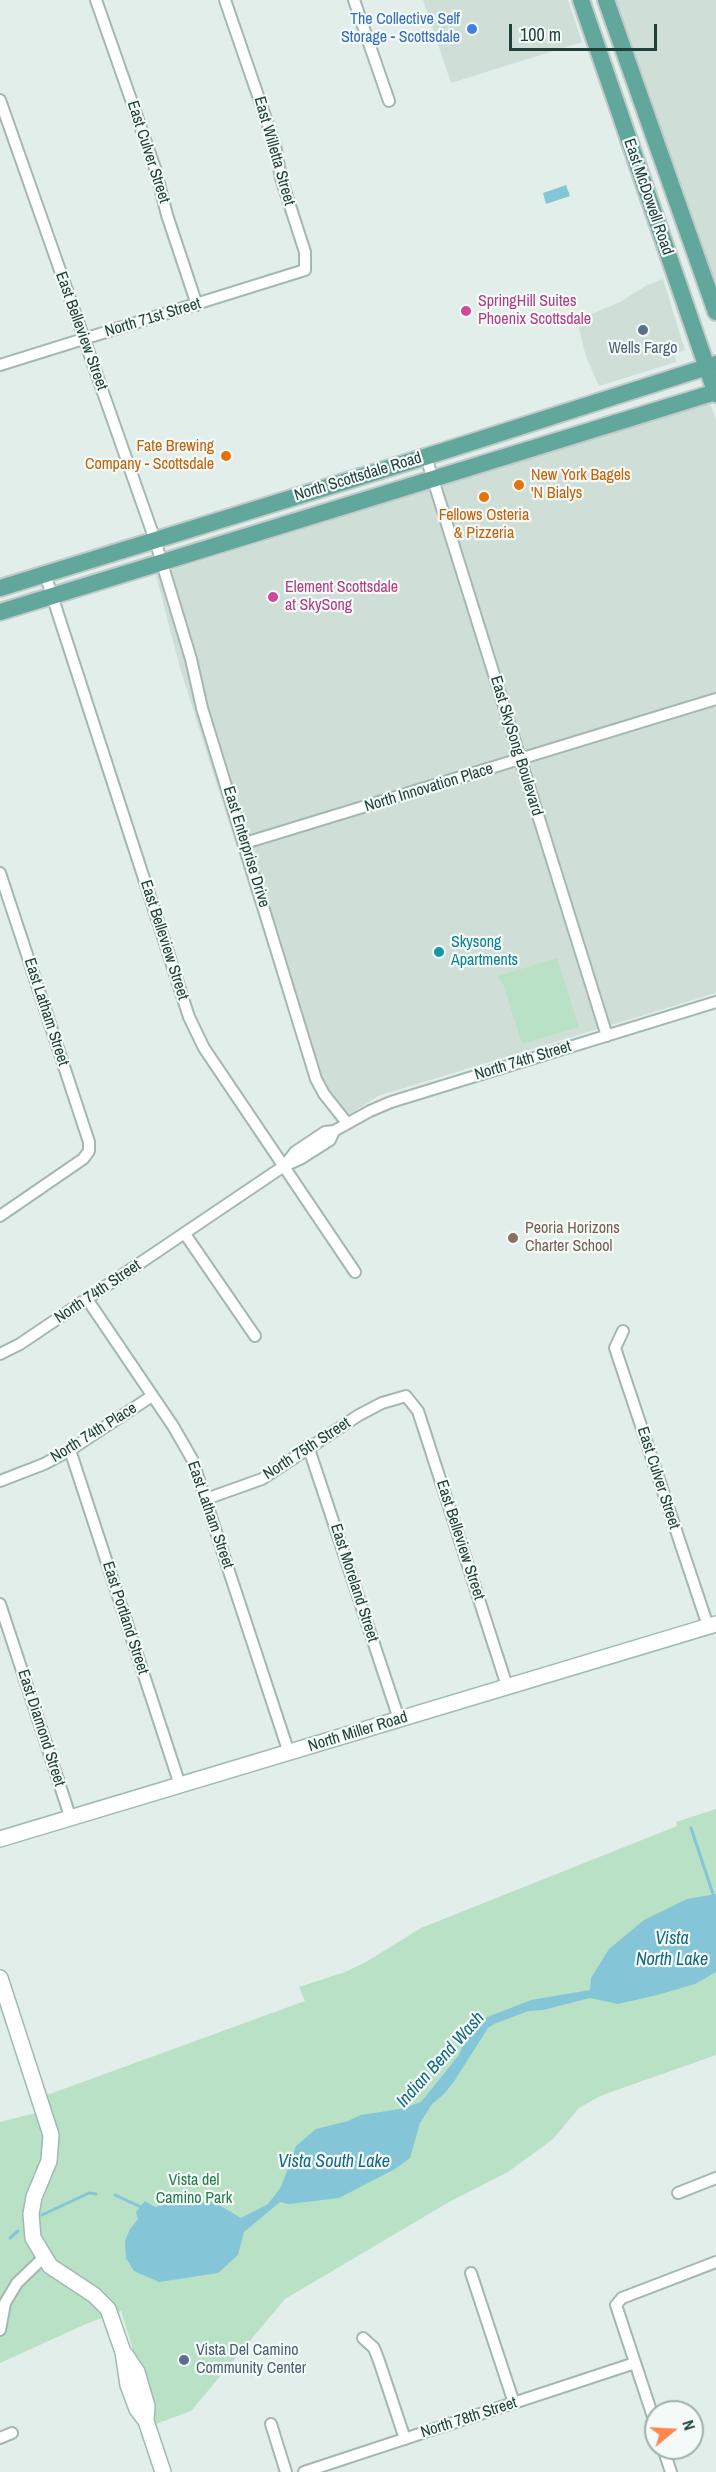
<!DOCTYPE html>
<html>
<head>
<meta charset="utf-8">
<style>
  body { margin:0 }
  #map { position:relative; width:716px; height:2472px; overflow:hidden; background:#e2eee9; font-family:"Archivo Narrow",sans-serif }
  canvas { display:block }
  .north { position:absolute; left:644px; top:2400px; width:60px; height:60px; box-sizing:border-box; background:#f3faf7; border:2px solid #9fb0ab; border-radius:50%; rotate:72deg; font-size:16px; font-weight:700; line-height:24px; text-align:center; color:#20413a }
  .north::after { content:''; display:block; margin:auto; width:21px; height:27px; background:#ff874e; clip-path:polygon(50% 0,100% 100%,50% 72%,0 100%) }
  .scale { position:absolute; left:509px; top:24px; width:148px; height:27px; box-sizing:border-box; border:3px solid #20413a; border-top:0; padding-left:8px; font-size:18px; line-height:21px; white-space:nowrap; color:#20413a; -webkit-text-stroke:4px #f3faf7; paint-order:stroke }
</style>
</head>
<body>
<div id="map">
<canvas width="716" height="2472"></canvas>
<div class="north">N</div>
<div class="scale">100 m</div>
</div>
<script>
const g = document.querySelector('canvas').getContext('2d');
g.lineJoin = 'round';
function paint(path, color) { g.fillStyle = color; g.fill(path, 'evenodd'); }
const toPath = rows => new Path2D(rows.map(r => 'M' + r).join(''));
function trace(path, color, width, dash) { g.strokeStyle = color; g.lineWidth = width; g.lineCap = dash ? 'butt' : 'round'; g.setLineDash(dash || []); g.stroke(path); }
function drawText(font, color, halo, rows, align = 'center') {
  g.font = font + ' "Archivo Narrow",sans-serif'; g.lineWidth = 4.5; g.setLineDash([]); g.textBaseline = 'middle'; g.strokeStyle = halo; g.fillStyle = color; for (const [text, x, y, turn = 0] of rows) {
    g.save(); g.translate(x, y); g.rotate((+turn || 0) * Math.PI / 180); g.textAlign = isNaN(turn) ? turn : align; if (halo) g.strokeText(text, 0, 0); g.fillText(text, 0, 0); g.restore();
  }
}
paint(toPath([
  [423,0,568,0,582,42,451,83],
  [614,0,716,0,716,286],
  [663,279,685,350,675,354,676,362,599,386,586,357,577,320,620,302,647,285],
  [710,403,716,420,716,993,378,1096,337,1123,312,1086,180,668,156,575]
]), '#d0ded8');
paint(toPath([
  [557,958,579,1027,522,1044,503,984,498,976],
  [716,1809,716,2055,600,2096,579,2108,553,2139,508,2172,449,2202,285,2299,191,2411,156,2424,121,2311,88,2323,0,2363,0,2122,51,2109,47,2095,305,2001,299,1987,345,1972,366,1962,421,1928,677,1826,676,1822]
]), '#b9e1c6');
paint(toPath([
  [566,185,570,196,546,204,543,193],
  [716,1894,716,1972,695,1984,657,1995,618,2004,590,1998,543,2010,528,2011,494,2024,488,2028,455,2080,444,2094,432,2104,420,2123,410,2158,395,2169,339,2198,289,2204,280,2202,244,2232,238,2255,218,2273,159,2282,134,2271,126,2258,125,2241,130,2229,138,2219,136,2212,145,2201,155,2207,172,2203,214,2202,241,2218,268,2204,281,2187,296,2146,316,2129,348,2121,361,2115,400,2109,421,2102,459,2055,464,2042,485,2018,531,2000,590,1990,591,1978,609,1949,644,1920,687,1899]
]), '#84c5d8');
trace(toPath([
  [691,1828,713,1894],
  [115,2195,143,2208],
  [42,2215,89,2193,96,2194],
  [10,2238,18,2231]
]), '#84c5d8', 3);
const street = toPath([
  [96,0,155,168,167,215,197,305],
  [354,0,389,101],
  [0,100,155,540,191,659,202,708,316,1079,324,1094,347,1123],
  [0,365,305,270,305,252,281,178,275,145,225,0],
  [426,457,607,1036],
  [45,574,189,1017,204,1048,355,1272],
  [245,843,716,699],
  [0,873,89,1142,89,1151,83,1159,0,1216],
  [284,1166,295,1152,325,1132,334,1131,370,1111,391,1102,716,1002],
  [185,1234,255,1336],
  [87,1299,173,1426,192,1459,289,1753],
  [623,1331,615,1348,708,1626],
  [0,1354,20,1344,284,1166,300,1159,330,1140,334,1131],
  [308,1446,399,1719],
  [70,1450,180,1785],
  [0,1481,44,1464,70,1450,152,1396],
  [206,1499,262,1479,359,1415,382,1403,406,1396,418,1411,507,1686],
  [0,1604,71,1819],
  [678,2193,716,2178],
  [471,2273,514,2403],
  [0,2330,5,2303,17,2283,43,2258],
  [363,2338,374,2348,379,2361,405,2439],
  [271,2424,286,2472],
  [656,2426,616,2305,622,2298,716,2262],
  [0,2438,12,2433],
  [663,2448,671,2472],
  [304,2472,635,2363]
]);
const secondary = toPath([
  [0,1839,716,1624],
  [0,1978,51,2135,49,2161,34,2197,31,2214,33,2238,50,2266,94,2295,108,2309,123,2352,128,2385,137,2409,146,2421,163,2472],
  [125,2354,137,2372,147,2406,146,2421]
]);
const primary = toPath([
  [581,0,716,394],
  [606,0,716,312],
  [0,588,444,451,716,364],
  [0,612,716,392]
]);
trace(street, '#a4b7b1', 14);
trace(secondary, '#9fbab3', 18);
trace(primary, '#c1cac8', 20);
trace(street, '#fff', 10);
trace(secondary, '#fff', 15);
trace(primary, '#62a79b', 16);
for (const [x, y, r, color] of [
  [472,29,6,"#3f7fe0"],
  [466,311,6,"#d1479c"],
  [643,330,6,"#5c6f8a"],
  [226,456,6,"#e8710a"],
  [519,485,6,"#e8710a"],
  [484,497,6,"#e8710a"],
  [273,597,6,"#d1479c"],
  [439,952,6,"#0f9aa8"],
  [513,1238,6,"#8d6e63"],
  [184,2360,6,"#5c6f8a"]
]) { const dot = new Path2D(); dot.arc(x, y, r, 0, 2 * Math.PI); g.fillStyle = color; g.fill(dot); trace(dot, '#f3faf7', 2); }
drawText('16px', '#366cbe', '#f3faf7', [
  ["The Collective Self",460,20],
  ["Storage - Scottsdale",460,38]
], 'right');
drawText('16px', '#20413a', '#f3faf7', [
  ["East Willetta Street",274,151,74],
  ["East Culver Street",148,152,72],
  ["East McDowell Road",648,197,71],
  ["North 71st Street",153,318,-17],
  ["East Belleview Street",81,331,70],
  ["North Scottsdale Road",358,477,-17],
  ["East SkySong Boulevard",516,746,73],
  ["North Innovation Place",429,788,-17],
  ["East Enterprise Drive",246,847,73],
  ["East Belleview Street",164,940,72],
  ["East Latham Street",46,1012,72],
  ["North 74th Street",523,1061,-17],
  ["North 74th Street",98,1292,-34],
  ["North 74th Place",94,1433,-32],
  ["North 75th Street",307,1449,-33],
  ["East Culver Street",658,1478,72],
  ["East Latham Street",210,1515,71],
  ["East Belleview Street",460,1540,72],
  ["East Moreland Street",354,1583,72],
  ["East Portland Street",125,1618,72],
  ["East Diamond Street",41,1728,72],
  ["North Miller Road",358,1732,-17],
  ["North 78th Street",469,2418,-18]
]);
drawText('16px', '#b23c85', '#f3faf7', [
  ["SpringHill Suites",478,302],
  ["Phoenix Scottsdale",478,320],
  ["Element Scottsdale",285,588],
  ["at SkySong",285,606]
], 'left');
drawText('16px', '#4e5e75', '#f3faf7', [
  ["Wells Fargo",643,349],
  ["Vista Del Camino",196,2351,"left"],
  ["Community Center",196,2369,"left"]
]);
drawText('16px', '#c56008', '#f3faf7', [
  ["Fate Brewing",214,447],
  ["Company - Scottsdale",214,465],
  ["New York Bagels",531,476,"left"],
  ["'N Bialys",531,494,"left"],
  ["Fellows Osteria",484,516,"center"],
  ["& Pizzeria",484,534,"center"]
], 'right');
drawText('16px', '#0d838f', '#f3faf7', [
  ["Skysong",451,943],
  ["Apartments",451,961]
], 'left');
drawText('16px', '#785e54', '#f3faf7', [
  ["Peoria Horizons",525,1229],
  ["Charter School",525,1247]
], 'left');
drawText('16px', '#267c4d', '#f3faf7', [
  ["Vista del",194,2181],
  ["Camino Park",194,2199]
]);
drawText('italic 18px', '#146883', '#f3faf7', [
  ["Vista",672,1939],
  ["North Lake",672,1960],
  ["Indian Bend Wash",441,2060,-48],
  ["Vista South Lake",334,2162]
]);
</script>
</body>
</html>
